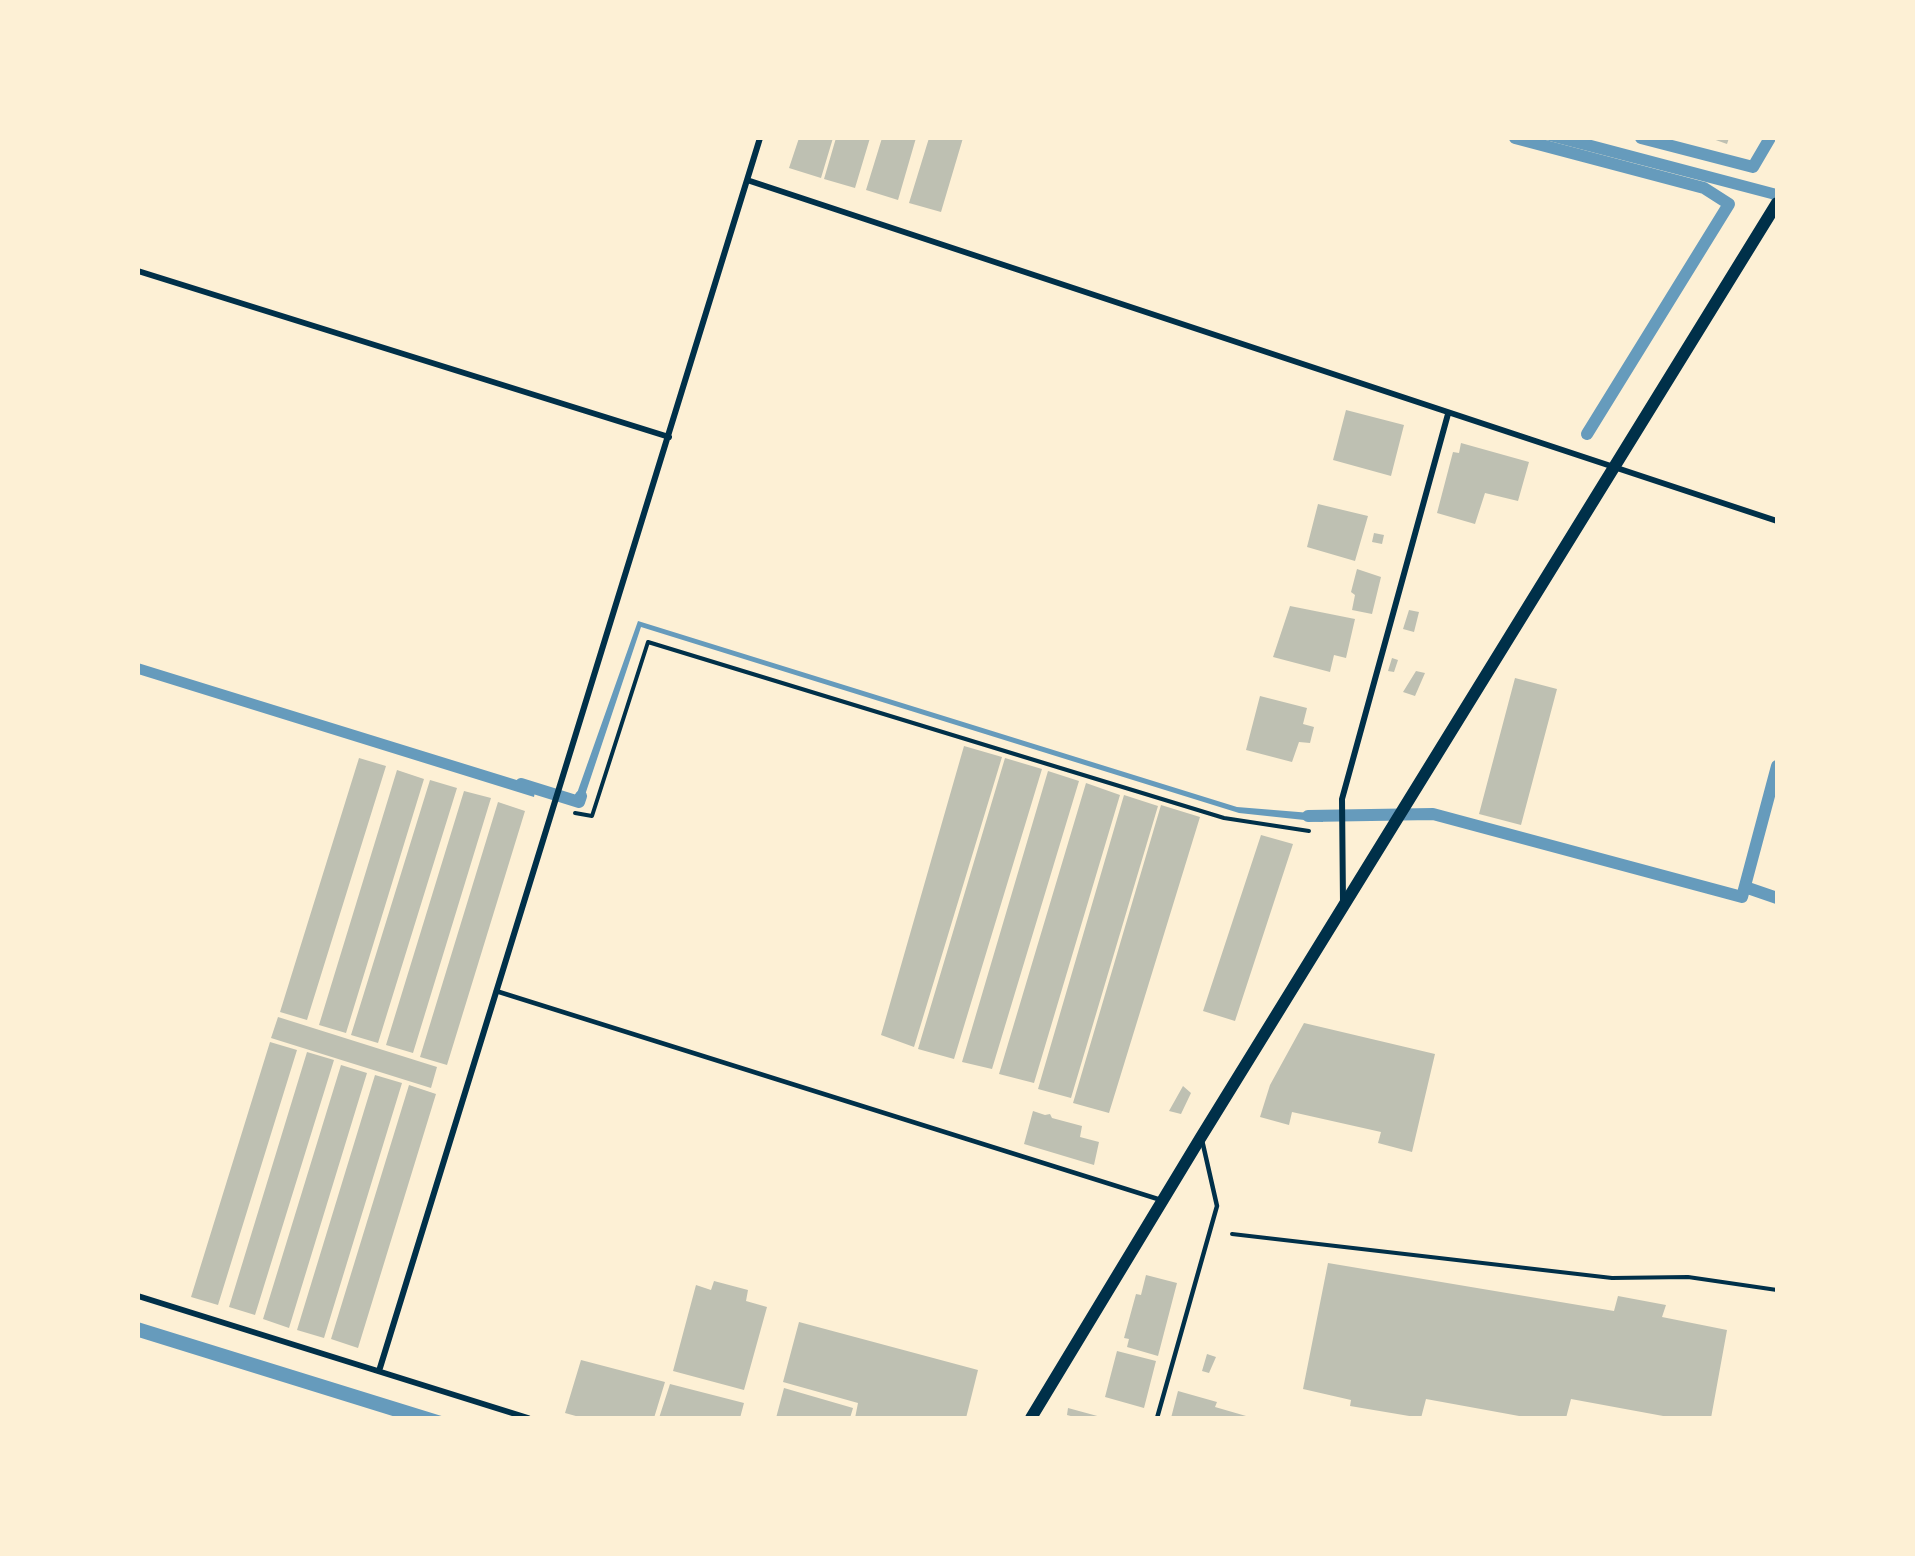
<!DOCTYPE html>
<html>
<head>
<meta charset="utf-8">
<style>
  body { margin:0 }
  #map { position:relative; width:1915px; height:1556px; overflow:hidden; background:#fdf0d5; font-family:Rubik,sans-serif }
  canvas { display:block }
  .frame { position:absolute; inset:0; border:140px solid #fdf0d5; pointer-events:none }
</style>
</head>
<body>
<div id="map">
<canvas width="1915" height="1556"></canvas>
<div class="frame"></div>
</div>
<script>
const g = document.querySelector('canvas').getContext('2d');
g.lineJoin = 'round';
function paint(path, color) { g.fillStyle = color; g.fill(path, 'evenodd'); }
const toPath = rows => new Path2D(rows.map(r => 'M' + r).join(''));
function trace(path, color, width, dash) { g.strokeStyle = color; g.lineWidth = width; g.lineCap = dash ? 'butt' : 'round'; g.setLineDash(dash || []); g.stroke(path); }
paint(toPath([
  [1538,138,1584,138,1777,189,1777,203,1771,199],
  [638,621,1237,807,1323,814,1323,822,1239,813,641,627,583,801,570,804,571,797,576,796],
  [138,663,536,786,534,797,138,674],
  [138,1322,448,1418,399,1418,138,1337]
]), '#669bbc');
trace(toPath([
  [1515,138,1704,188,1729,204,1587,434],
  [1641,138,1753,167,1770,138],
  [521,784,579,802,581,796],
  [1308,816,1433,814,1742,897,1777,766],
  [1745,887,1777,898]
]), '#669bbc', 12);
paint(toPath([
  [799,138,833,138,821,178,789,168],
  [836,138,870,138,855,188,824,179],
  [882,138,916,138,898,200,866,190],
  [929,138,963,138,941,212,909,203],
  [1710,138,1729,138,1727,144],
  [1346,410,1404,425,1391,476,1333,460],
  [1461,443,1529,462,1518,501,1485,493,1475,524,1437,513,1453,452,1459,453],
  [1318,504,1368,516,1355,561,1307,547],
  [1374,533,1384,535,1382,544,1372,542],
  [1357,569,1381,577,1372,614,1352,610,1355,595,1351,592],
  [1290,606,1355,619,1346,658,1334,655,1330,672,1273,657],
  [1409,610,1419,612,1414,632,1403,629],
  [1392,658,1398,660,1394,672,1388,671],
  [1416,671,1425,673,1415,696,1403,692],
  [1515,678,1557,689,1521,825,1479,814],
  [1260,696,1307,708,1303,724,1314,727,1310,743,1299,742,1292,762,1246,750],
  [964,746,1002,757,914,1047,881,1035],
  [359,758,386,766,307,1020,280,1012],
  [1005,758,1042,769,954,1059,918,1049],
  [397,770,424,779,346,1033,319,1025],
  [1048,771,1079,781,992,1069,962,1062],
  [430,780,457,788,378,1043,351,1035],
  [1086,783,1120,795,1034,1083,999,1074],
  [464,791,491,798,413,1053,386,1045],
  [1124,795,1158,806,1071,1098,1038,1089],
  [498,802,525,811,447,1065,420,1057],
  [1161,805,1200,817,1109,1113,1073,1103],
  [1261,835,1293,844,1235,1021,1203,1011],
  [278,1017,437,1067,431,1088,271,1038],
  [1304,1023,1435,1054,1412,1152,1378,1143,1381,1132,1292,1112,1289,1125,1260,1117,1270,1085],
  [270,1042,297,1050,218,1305,191,1297],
  [307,1052,334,1060,255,1315,229,1307],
  [341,1065,367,1073,289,1328,263,1319],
  [375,1075,402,1083,324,1338,297,1330],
  [409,1085,436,1094,358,1348,331,1339],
  [1183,1086,1191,1093,1181,1114,1169,1111],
  [1033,1111,1045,1115,1050,1114,1052,1118,1082,1126,1080,1137,1099,1142,1094,1165,1024,1144],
  [1328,1263,1614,1311,1618,1296,1666,1305,1662,1317,1727,1330,1711,1418,1674,1418,1571,1399,1566,1418,1530,1418,1426,1399,1421,1418,1350,1406,1351,1400,1303,1389],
  [1146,1275,1177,1283,1158,1356,1127,1347,1129,1339,1124,1338,1136,1294,1141,1295],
  [714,1281,748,1290,746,1301,767,1307,744,1390,673,1371,696,1285,711,1290],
  [799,1322,978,1370,966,1418,855,1418,858,1403,783,1382],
  [1117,1351,1156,1361,1144,1408,1105,1397],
  [1207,1354,1216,1357,1209,1373,1202,1371],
  [581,1360,665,1382,654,1418,583,1418,565,1413],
  [670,1384,744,1403,740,1418,659,1418],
  [784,1388,853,1408,850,1418,776,1418],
  [1178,1391,1217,1402,1215,1407,1253,1418,1171,1418],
  [1068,1408,1101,1417,1101,1418,1078,1418,1067,1415]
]), '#bec0b2');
trace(toPath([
  [575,813,592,816,648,642,1224,818,1309,831],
  [1232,1234,1612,1278,1688,1277,1777,1290]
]), '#003049', 4);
trace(toPath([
  [496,991,1161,1200],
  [1157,1418,1217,1206,1202,1140]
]), '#003049', 4.5);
trace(toPath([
  [747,180,1777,521],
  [138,271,669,437],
  [1343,903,1342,799,1448,414],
  [138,1296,528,1418],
  [379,1371,760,138]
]), '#003049', 6);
trace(toPath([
  [1031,1418,1201,1137,1777,203]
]), '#003049', 12);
</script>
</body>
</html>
